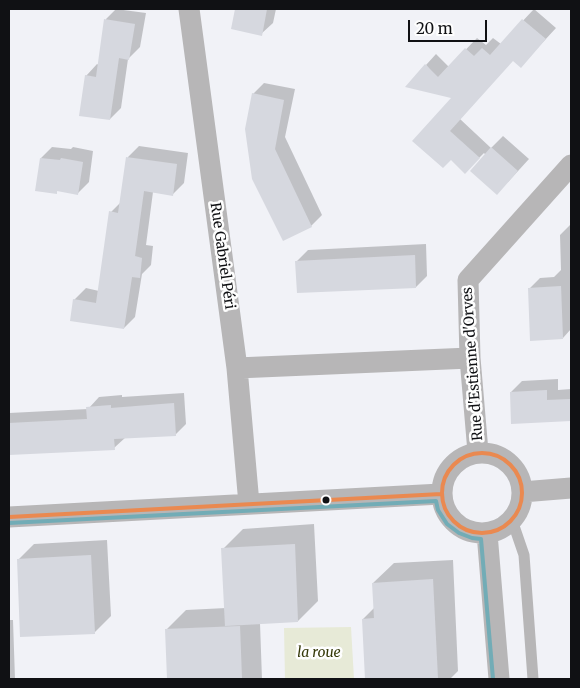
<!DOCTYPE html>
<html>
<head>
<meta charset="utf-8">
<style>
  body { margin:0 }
  #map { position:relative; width:580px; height:688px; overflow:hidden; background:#f1f2f7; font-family:Merriweather,serif }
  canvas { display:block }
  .frame { position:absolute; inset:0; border:10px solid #101114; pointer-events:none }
  .scale { position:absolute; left:408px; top:20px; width:79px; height:22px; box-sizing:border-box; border:2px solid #101114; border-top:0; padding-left:6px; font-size:15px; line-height:18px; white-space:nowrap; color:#101114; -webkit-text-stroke:4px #fefefe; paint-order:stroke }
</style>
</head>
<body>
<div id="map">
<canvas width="580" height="688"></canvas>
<div class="frame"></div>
<div class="scale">20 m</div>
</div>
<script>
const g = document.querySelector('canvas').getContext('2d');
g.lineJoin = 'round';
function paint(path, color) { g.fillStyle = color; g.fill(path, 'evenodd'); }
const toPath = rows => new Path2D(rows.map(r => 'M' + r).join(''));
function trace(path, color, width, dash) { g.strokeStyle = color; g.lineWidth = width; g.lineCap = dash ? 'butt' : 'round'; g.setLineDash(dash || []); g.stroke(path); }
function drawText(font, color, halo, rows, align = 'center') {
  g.font = font + ' Merriweather,serif'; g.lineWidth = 5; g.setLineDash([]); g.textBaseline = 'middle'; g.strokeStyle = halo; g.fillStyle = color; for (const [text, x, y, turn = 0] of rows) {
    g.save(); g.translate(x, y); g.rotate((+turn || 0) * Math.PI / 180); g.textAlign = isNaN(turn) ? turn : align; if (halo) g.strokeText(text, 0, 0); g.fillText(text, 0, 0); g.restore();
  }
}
paint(toPath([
  [351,627,354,679,285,679,284,628]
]), '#e7ead7');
paint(toPath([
  [116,9,146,13,140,47,128,59,121,108,110,119,86,76,97,64,99,65,106,19],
  [236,9,276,9,273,23,261,34,232,28],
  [534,9,556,28,521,66,513,60,460,119,491,148,503,136,529,159,508,182,484,153,476,161,451,159,443,167,453,97,426,65,436,54,449,67,477,38,486,45,493,38,501,44],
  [264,83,295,89,285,137,322,215,311,226,283,239,253,94],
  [139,146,188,153,184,183,172,195,153,192,146,245,153,246,151,265,142,274,135,317,124,328,74,300,86,288,99,291,111,212,121,202,128,157],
  [52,147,71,149,73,147,93,151,89,182,77,194,58,190,56,193,41,158],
  [570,225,571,225,571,329,563,338,530,288,540,278,554,277,561,270,560,235],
  [426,244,427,276,416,287,296,262,308,250],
  [558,379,558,390,571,389,571,426,571,420,511,392,522,381],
  [184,393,186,424,175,435,126,437,114,448,9,454,9,413,88,409,99,397,122,395,122,397],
  [314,524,318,601,298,621,260,623,262,679,168,679,166,630,186,610,226,608,223,549,243,529],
  [107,540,111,616,94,633,18,560,34,544],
  [453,560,458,671,450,679,354,679,366,679,363,619,375,607,373,583,394,563],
  [9,620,13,620,15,679,9,679]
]), '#0003');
paint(toPath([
  [235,9,267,9,262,36,231,29],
  [104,19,135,24,129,60,119,58,110,120,79,116,85,75,96,77],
  [522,19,546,39,521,68,513,61,450,131,480,158,465,174,451,160,443,168,412,141,451,98,405,87,425,64,438,77,465,48,474,56,482,48,490,55],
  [252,93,284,100,275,149,312,227,283,241,252,179,245,129],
  [491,147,518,171,497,195,470,171],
  [126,157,177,164,173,196,144,191,135,256,142,258,140,278,132,277,124,329,70,321,73,299,96,303,109,211,118,213],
  [40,158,60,160,61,158,83,162,78,195,57,191,57,194,35,191],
  [415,255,416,288,297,293,295,261],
  [561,286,563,339,530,341,528,288],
  [547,390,547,400,571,399,571,421,511,424,510,392],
  [174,403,176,436,114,439,115,450,9,455,9,423,87,419,86,407,111,405,111,408],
  [295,544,298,622,225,626,221,548],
  [91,555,95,634,20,637,17,559],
  [433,579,438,679,365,679,362,619,374,618,372,583],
  [240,626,242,679,167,679,165,629]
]), '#d6d8df');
trace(toPath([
  [512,520,524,555,533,679]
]), '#b7b6b7', 11);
trace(toPath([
  [189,9,237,368,249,504],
  [237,368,470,358],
  [478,452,470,358,468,280,571,165],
  '442 493a40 40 0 1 1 80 0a40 40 0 1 1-80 0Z',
  [522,492,571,488],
  [9,517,441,494],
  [487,533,499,679]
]), '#b7b6b7', 21);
trace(toPath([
  '442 493a40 40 0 1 1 80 0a40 40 0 1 1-80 0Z',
  [9,517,441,494]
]), '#ea8950', 4);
trace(toPath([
  [9,523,436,501,438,510,447,524,459,533,472,538,481,539,493,679]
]), '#72acb6', 4);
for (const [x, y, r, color] of [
  [326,500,4.5,"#101114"]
]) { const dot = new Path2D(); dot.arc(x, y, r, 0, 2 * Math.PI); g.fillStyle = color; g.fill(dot); trace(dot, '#fefefe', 2); }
drawText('14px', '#101114', '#fefefe', [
  ["Rue Gabriel Péri",222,256,82],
  ["Rue d'Estienne d'Orves",473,364,-94]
]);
drawText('italic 14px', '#353908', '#fefefe', [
  ["la roue",319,653]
]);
</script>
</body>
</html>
